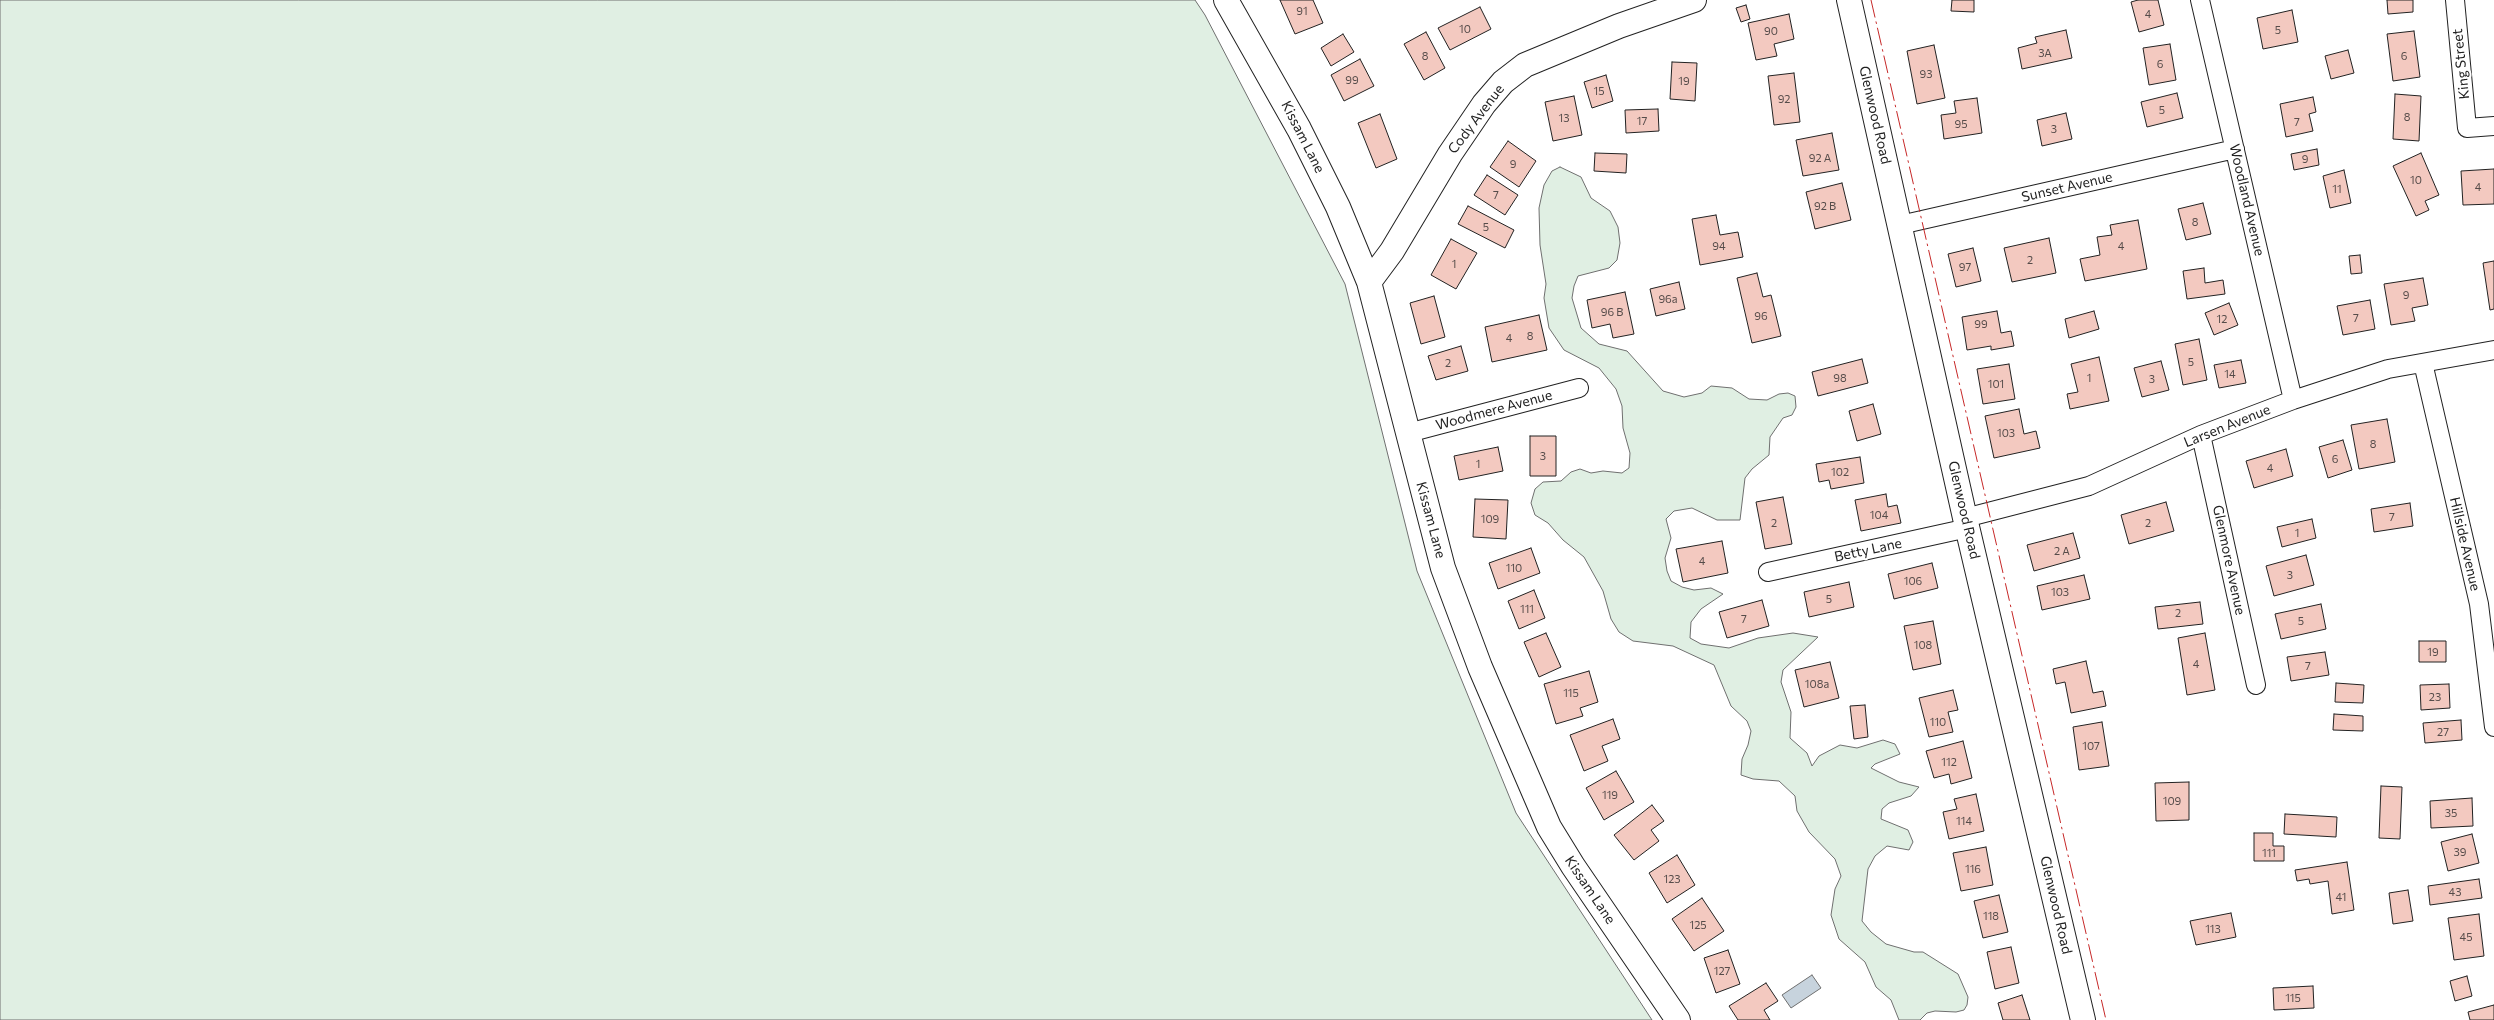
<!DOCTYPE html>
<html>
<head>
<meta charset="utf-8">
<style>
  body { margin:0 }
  canvas { display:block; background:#fff }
</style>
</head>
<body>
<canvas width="2494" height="1020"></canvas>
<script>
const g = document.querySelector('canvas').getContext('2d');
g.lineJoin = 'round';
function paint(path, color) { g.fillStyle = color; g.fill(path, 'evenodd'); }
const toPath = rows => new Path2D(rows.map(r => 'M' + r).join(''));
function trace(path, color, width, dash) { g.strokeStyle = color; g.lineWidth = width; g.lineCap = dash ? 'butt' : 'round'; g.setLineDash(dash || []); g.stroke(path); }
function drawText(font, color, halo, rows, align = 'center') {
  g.font = font + ' Commissioner,sans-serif'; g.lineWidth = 4; g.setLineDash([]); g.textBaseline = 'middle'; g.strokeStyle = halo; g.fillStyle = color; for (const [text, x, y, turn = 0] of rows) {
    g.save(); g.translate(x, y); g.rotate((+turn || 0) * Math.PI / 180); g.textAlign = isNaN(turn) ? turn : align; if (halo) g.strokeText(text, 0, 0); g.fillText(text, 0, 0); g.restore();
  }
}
const green = toPath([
  [0,0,1195,0,1205,15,1345,284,1417,571,1516,813,1652,1020,0,1020,0,0],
  [1560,167,1581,177,1591,198,1610,211,1618,227,1620,243,1617,260,1609,268,1578,276,1574,286,1572,298,1581,328,1599,344,1627,351,1663,391,1684,397,1702,393,1711,386,1732,388,1749,399,1767,400,1779,394,1788,393,1795,396,1796,407,1792,415,1783,418,1770,437,1769,455,1752,469,1745,478,1740,520,1717,520,1692,508,1674,511,1666,519,1671,538,1665,558,1667,571,1671,581,1682,587,1694,590,1711,588,1723,594,1701,609,1691,622,1690,638,1701,644,1729,648,1758,638,1793,633,1818,637,1783,670,1781,682,1791,712,1790,738,1807,753,1812,766,1819,756,1840,745,1857,748,1883,740,1895,744,1900,754,1875,764,1871,768,1899,782,1919,787,1911,796,1889,803,1882,809,1881,819,1908,830,1913,842,1909,850,1887,846,1875,856,1868,869,1862,921,1871,932,1886,944,1914,952,1923,952,1958,974,1968,997,1967,1005,1964,1010,1956,1012,1935,1011,1927,1013,1920,1020,1899,1020,1891,1000,1876,987,1865,962,1839,939,1831,915,1835,889,1841,876,1835,859,1809,832,1797,811,1795,796,1779,781,1753,779,1741,775,1742,759,1748,745,1751,731,1747,721,1731,706,1714,665,1673,646,1633,641,1619,632,1611,619,1603,591,1584,557,1563,540,1548,523,1535,515,1531,503,1535,489,1543,482,1561,481,1571,472,1580,469,1591,473,1603,471,1622,473,1629,468,1630,453,1623,428,1622,406,1616,389,1599,368,1564,350,1549,328,1544,298,1546,284,1540,245,1539,208,1544,185,1552,171,1560,167]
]);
paint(green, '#e0efe3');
trace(green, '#6f6f6f', 1);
const water = toPath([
  [1812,975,1821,988,1791,1008,1782,995,1812,975]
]);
paint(water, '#c7d3dd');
trace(water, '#6f6f6f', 1);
const building = toPath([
  [1280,0,1313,0,1323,23,1295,34,1280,0],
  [1952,0,1974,0,1974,12,1951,11,1952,0],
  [2138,0,2158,0,2164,25,2139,32,2131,2,2138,0],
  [2387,0,2413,0,2413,12,2388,14,2387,0],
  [1746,5,1750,19,1741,22,1736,8,1746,5],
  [1480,7,1491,29,1450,50,1438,28,1480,7],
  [2292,10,2298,42,2263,49,2257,18,2292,10],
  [1789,14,1794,39,1774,44,1777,56,1756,60,1748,23,1789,14],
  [2066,30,2072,58,2022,69,2018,48,2037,43,2035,37,2066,30],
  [2414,31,2420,77,2393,81,2387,34,2414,31],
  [1426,32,1445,68,1424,80,1404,44,1426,32],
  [1343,34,1354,52,1331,66,1321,48,1343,34],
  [2170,44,2176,80,2149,85,2143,48,2170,44],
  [1934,45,1945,98,1917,104,1907,51,1934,45],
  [2348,50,2354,73,2331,79,2325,56,2348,50],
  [1360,59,1374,86,1344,101,1331,75,1360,59],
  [1672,62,1697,63,1695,101,1670,99,1672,62],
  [1794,73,1800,122,1774,125,1768,76,1794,73],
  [1606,75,1613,101,1592,108,1584,82,1606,75],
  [2177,93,2183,118,2147,127,2141,102,2177,93],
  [2395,94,2421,96,2419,141,2393,139,2395,94],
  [1574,96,1582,135,1553,141,1545,102,1574,96],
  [2313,97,2316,112,2309,114,2313,131,2286,137,2280,104,2313,97],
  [1977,98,1982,133,1944,139,1941,115,1956,113,1954,101,1977,98],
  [1658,109,1659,131,1626,133,1625,110,1658,109],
  [2066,113,2072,139,2042,146,2037,120,2066,113],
  [1380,114,1397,159,1376,168,1358,123,1380,114],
  [1832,133,1839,170,1803,176,1796,140,1832,133],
  [1508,141,1536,161,1519,187,1490,167,1508,141],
  [2317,149,2319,165,2294,170,2291,154,2317,149],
  [1595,153,1627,154,1626,173,1594,171,1595,153],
  [2421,153,2439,195,2425,201,2429,210,2416,216,2393,166,2421,153],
  [2494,169,2494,204,2463,205,2461,171,2494,169],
  [2344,170,2351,203,2330,208,2323,176,2344,170],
  [1487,175,1518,195,1505,215,1474,195,1487,175],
  [1842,183,1851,220,1815,229,1806,192,1842,183],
  [2203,203,2211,234,2186,240,2178,209,2203,203],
  [1468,206,1514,230,1505,248,1458,224,1468,206],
  [1716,215,1720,235,1738,232,1743,257,1700,265,1692,219,1716,215],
  [2138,220,2147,269,2085,281,2080,259,2100,255,2097,237,2112,235,2110,225,2138,220],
  [2049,238,2056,273,2012,282,2004,248,2049,238],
  [1451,239,1477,253,1456,289,1431,275,1451,239],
  [1973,248,1981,281,1956,287,1948,254,1973,248],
  [2360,255,2362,273,2351,274,2349,256,2360,255],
  [2494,261,2494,309,2490,310,2483,263,2494,261],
  [2204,268,2205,283,2223,280,2225,294,2187,299,2183,271,2204,268],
  [1757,273,1763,297,1771,295,1781,336,1752,343,1737,278,1757,273],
  [2423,278,2428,305,2412,308,2415,321,2391,325,2384,284,2423,278],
  [1679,282,1685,309,1656,316,1650,289,1679,282],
  [1625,292,1634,334,1613,338,1610,324,1592,328,1587,300,1625,292],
  [1434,296,1445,337,1421,344,1410,303,1434,296],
  [2370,300,2375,329,2343,335,2337,306,2370,300],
  [2229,303,2238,325,2214,335,2205,313,2229,303],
  [1997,311,2001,333,2011,331,2014,346,1991,350,1991,346,1967,350,1962,317,1997,311],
  [2094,311,2099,329,2069,338,2065,319,2094,311],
  [1539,315,1547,350,1492,362,1485,327,1539,315],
  [2199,339,2207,380,2183,385,2175,344,2199,339],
  [1461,346,1468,371,1436,380,1428,356,1461,346],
  [2099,357,2109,401,2070,409,2067,394,2078,392,2071,364,2099,357],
  [1862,359,1868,383,1818,396,1812,372,1862,359],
  [2241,360,2246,383,2219,388,2214,365,2241,360],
  [2161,361,2169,390,2142,397,2134,368,2161,361],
  [2009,364,2015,399,1983,404,1977,369,2009,364],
  [1873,404,1881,434,1857,441,1849,411,1873,404],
  [2019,409,2024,434,2036,431,2040,448,1994,458,1985,416,2019,409],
  [2387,419,2395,462,2359,469,2351,425,2387,419],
  [1530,436,1556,436,1556,476,1530,476,1530,436],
  [2343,440,2352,470,2328,478,2319,447,2343,440],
  [1498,447,1503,471,1459,480,1454,456,1498,447],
  [2286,449,2293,476,2254,488,2246,461,2286,449],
  [1860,457,1864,483,1831,489,1829,480,1819,482,1816,464,1860,457],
  [1886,494,1888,507,1897,505,1901,523,1861,531,1855,500,1886,494],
  [1783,497,1792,544,1765,549,1756,502,1783,497],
  [1475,499,1508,500,1506,539,1473,537,1475,499],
  [2166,502,2174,531,2129,544,2121,515,2166,502],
  [2410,503,2413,526,2374,532,2371,509,2410,503],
  [2312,519,2316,538,2282,547,2277,527,2312,519],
  [2073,533,2080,558,2034,571,2027,545,2073,533],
  [1722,541,1728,573,1683,582,1676,549,1722,541],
  [1531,548,1540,573,1498,589,1489,563,1531,548],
  [2306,555,2314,585,2274,596,2266,566,2306,555],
  [1932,563,1938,588,1894,599,1888,574,1932,563],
  [2084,575,2090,599,2042,610,2037,586,2084,575],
  [1849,582,1854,607,1809,617,1804,592,1849,582],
  [1534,590,1545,618,1519,629,1508,601,1534,590],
  [1762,600,1769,626,1727,638,1719,612,1762,600],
  [2200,602,2203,624,2158,629,2155,607,2200,602],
  [2321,604,2326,629,2281,639,2275,614,2321,604],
  [1933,621,1941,664,1913,670,1904,626,1933,621],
  [1546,633,1561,667,1539,677,1524,642,1546,633],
  [2205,633,2215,690,2187,695,2178,638,2205,633],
  [2419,641,2446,641,2446,662,2419,662,2419,641],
  [2325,652,2329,675,2291,681,2287,657,2325,652],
  [2086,661,2093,693,2103,691,2106,706,2071,713,2065,682,2056,684,2053,669,2086,661],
  [1830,662,1839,698,1804,707,1795,670,1830,662],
  [1589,671,1598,702,1580,708,1583,716,1556,724,1544,684,1589,671],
  [2336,683,2364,685,2363,703,2335,702,2336,683],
  [2449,684,2450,708,2421,710,2420,685,2449,684],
  [1953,690,1958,710,1948,712,1953,732,1929,737,1919,698,1953,690],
  [1865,705,1868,737,1854,739,1850,706,1865,705],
  [2334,714,2363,716,2363,731,2333,730,2334,714],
  [1613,719,1620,739,1602,746,1608,761,1584,771,1570,735,1613,719],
  [2461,720,2462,740,2425,743,2423,723,2461,720],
  [2102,722,2109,766,2079,770,2073,727,2102,722],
  [1963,741,1972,778,1951,784,1949,774,1934,778,1926,751,1963,741],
  [1616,771,1634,802,1604,820,1586,788,1616,771],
  [2189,782,2189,820,2156,821,2155,783,2189,782],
  [2381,786,2402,787,2400,839,2379,838,2381,786],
  [1976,794,1984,831,1949,839,1943,812,1957,809,1954,799,1976,794],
  [2472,798,2473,826,2431,828,2430,801,2472,798],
  [1652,805,1664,821,1651,830,1659,841,1634,860,1614,835,1652,805],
  [2285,814,2337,817,2336,837,2284,834,2285,814],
  [2254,833,2273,833,2273,846,2284,846,2284,861,2254,861,2254,833],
  [2472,834,2479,863,2448,871,2441,842,2472,834],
  [1986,847,1993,885,1961,891,1953,853,1986,847],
  [1677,855,1695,885,1667,903,1649,873,1677,855],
  [2347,862,2354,910,2332,914,2328,881,2310,884,2309,879,2297,881,2295,870,2347,862],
  [2479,879,2482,898,2430,905,2428,886,2479,879],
  [2408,890,2413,921,2393,924,2389,893,2408,890],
  [1999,895,2008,932,1983,938,1974,901,1999,895],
  [1702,898,1724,931,1694,951,1672,919,1702,898],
  [2231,913,2236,937,2196,945,2190,921,2231,913],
  [2479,914,2484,956,2454,960,2448,918,2479,914],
  [2011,947,2019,983,1995,989,1987,952,2011,947],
  [1728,950,1740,984,1716,993,1704,958,1728,950],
  [2467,976,2472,996,2455,1001,2450,981,2467,976],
  [1766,983,1778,1001,1764,1010,1770,1020,1738,1020,1729,1006,1766,983],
  [2313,986,2314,1008,2274,1010,2273,988,2313,986],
  [2022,995,2030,1020,2003,1020,1998,1003,2022,995],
  [2494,1005,2494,1020,2470,1020,2468,1012,2494,1005]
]);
paint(building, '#f3c9c0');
trace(building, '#222', 1);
const street = toPath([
  [2200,0,2293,400],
  [2455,0,2467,128,2494,126],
  [1900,225,2235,149],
  [2423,363,2479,604,2494,727],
  [1408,433,1579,388],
  [2201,435,2256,685],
  [1965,518,2089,486,2201,435,2293,400,2388,369,2494,350],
  [1768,572,1968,528]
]);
const secondary = toPath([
  [1226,0,1299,129,1338,207,1369,282,1443,568,1480,667,1549,827,1573,866,1678,1020],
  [1849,0,1965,518,2083,1020],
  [1369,282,1392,251,1450,154,1484,104,1503,82,1525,65,1619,26,1694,0]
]);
trace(street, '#222', 20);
trace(secondary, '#222', 26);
trace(street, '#fff', 18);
trace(secondary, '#fff', 24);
trace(toPath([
  [1871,0,2106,1020]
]), '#c62828', 1, [18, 4, 2.5, 4]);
drawText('11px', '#564c4a', null, [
  ["91",1302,11],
  ["4",2148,14],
  ["10",1465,29],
  ["5",2278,30],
  ["90",1771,31],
  ["3A",2045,53],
  ["8",1425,56],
  ["6",2404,56],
  ["6",2160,64],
  ["93",1926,74],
  ["99",1352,80],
  ["19",1684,81],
  ["15",1599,91],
  ["92",1784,99],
  ["5",2162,110],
  ["8",2407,117],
  ["13",1564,118],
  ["17",1642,121],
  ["7",2297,122],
  ["95",1961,124],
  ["3",2054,129],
  ["92 A",1820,158],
  ["9",2305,159],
  ["9",1513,164],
  ["10",2416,180],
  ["4",2478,187],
  ["11",2337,189],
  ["7",1496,195],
  ["92 B",1825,206],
  ["8",2195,222],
  ["5",1486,227],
  ["94",1719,246],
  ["4",2121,246],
  ["2",2030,260],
  ["1",1454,264],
  ["97",1965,267],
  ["9",2406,295],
  ["96a",1668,299],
  ["96 B",1612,312],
  ["96",1761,316],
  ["7",2356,318],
  ["12",2222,319],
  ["99",1981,324],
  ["8",1530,336],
  ["4",1509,338],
  ["5",2191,362],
  ["2",1448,363],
  ["14",2230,374],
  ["98",1840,378],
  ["1",2089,378],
  ["3",2152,379],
  ["101",1996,384],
  ["103",2006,433],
  ["8",2373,444],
  ["3",1543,456],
  ["6",2335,459],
  ["1",1478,464],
  ["4",2270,468],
  ["102",1840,472],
  ["104",1879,515],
  ["7",2392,517],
  ["109",1490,519],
  ["2",1774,523],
  ["2",2148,523],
  ["1",2297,533],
  ["2 A",2062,551],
  ["4",1702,561],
  ["110",1514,568],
  ["3",2290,575],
  ["106",1913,581],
  ["103",2060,592],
  ["5",1829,599],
  ["111",1527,609],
  ["2",2178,613],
  ["7",1744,619],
  ["5",2301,621],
  ["108",1923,645],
  ["19",2433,652],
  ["4",2196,664],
  ["7",2308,666],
  ["108a",1817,684],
  ["115",1571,693],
  ["23",2435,697],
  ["110",1938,722],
  ["27",2443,732],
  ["107",2091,746],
  ["112",1949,762],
  ["119",1610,795],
  ["109",2172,801],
  ["35",2451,813],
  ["114",1964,821],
  ["39",2460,852],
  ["111",2269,853],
  ["116",1973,869],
  ["123",1672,879],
  ["43",2455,892],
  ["41",2341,897],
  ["118",1991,916],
  ["125",1698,925],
  ["113",2213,929],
  ["45",2466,937],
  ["127",1722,971],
  ["115",2293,998]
]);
drawText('14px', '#222', '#fff', [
  ["King Street",2461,64,-96],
  ["Glenwood Road",1875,115,77],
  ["Cody Avenue",1476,119,-53],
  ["Kissam Lane",1303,137,63],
  ["Sunset Avenue",2067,187,-13],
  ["Woodland Avenue",2247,200,77],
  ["Woodmere Avenue",1494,410,-15],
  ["Larsen Avenue",2227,426,-22],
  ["Glenwood Road",1964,510,77],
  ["Kissam Lane",1431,520,75],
  ["Hillside Avenue",2465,544,77],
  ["Betty Lane",1868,550,-12],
  ["Glenmore Avenue",2229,560,78],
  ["Kissam Lane",1590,890,56],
  ["Glenwood Road",2056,905,77]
]);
</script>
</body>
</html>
